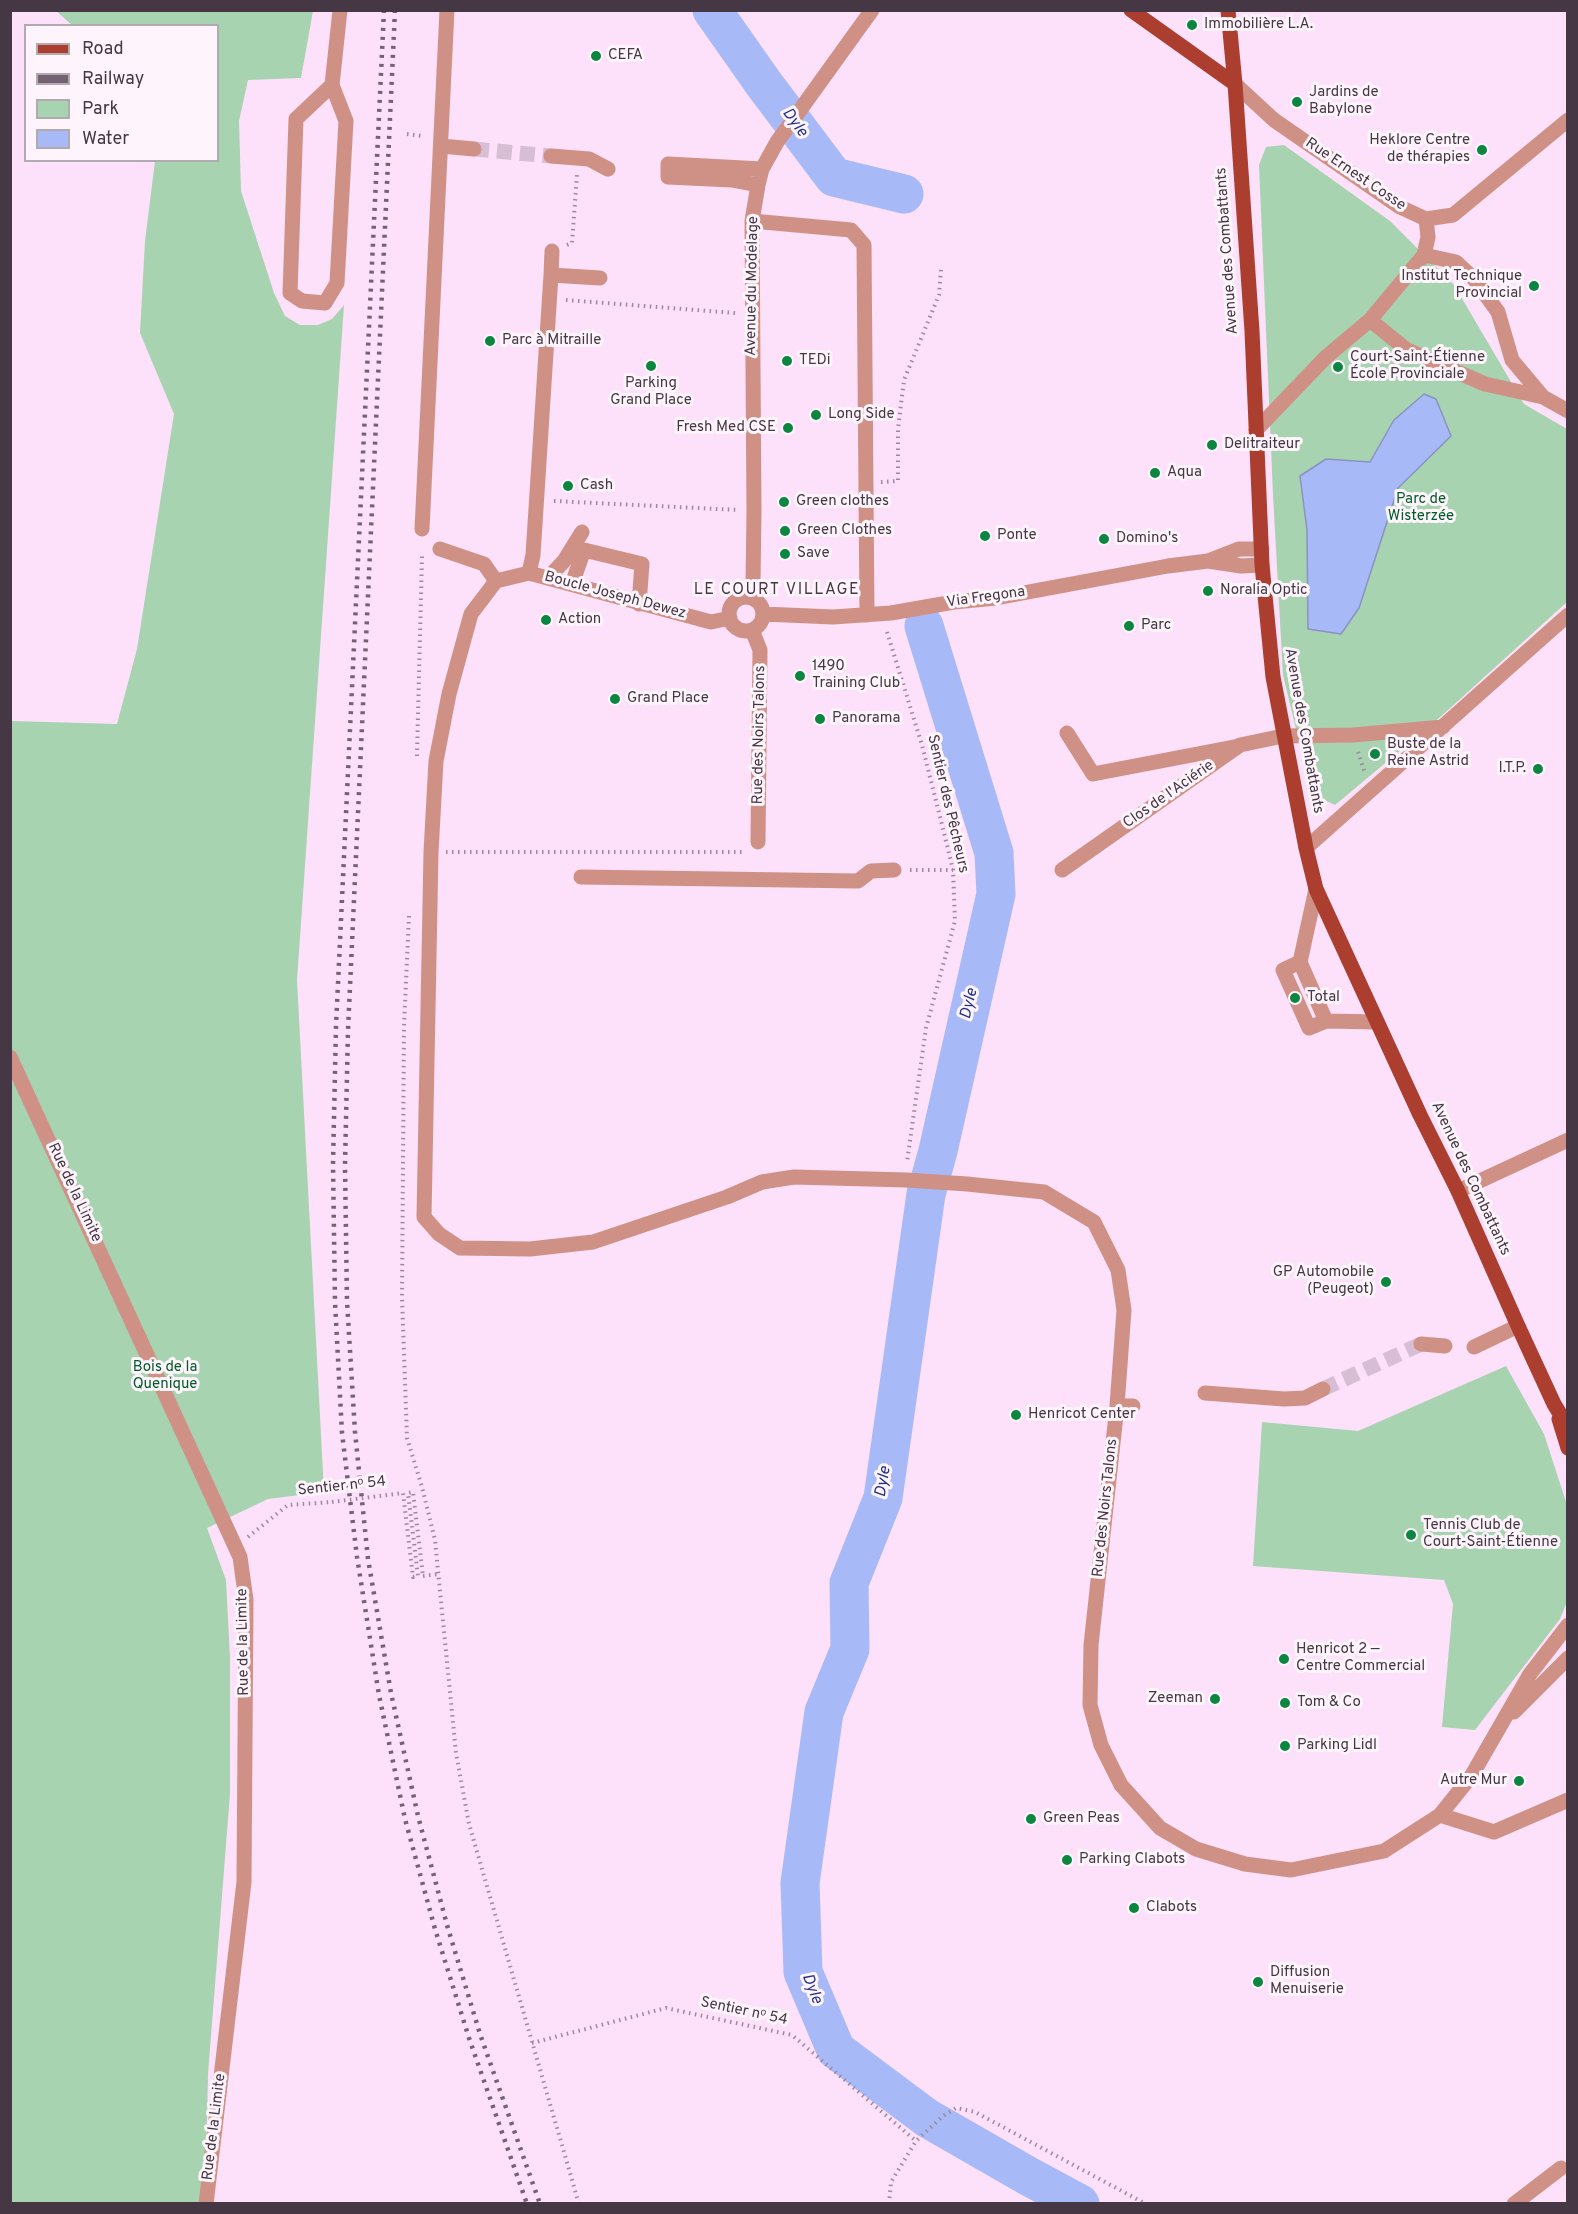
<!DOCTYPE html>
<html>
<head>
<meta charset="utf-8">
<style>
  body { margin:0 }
  #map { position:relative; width:1578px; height:2214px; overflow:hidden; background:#fde0f9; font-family:Overpass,sans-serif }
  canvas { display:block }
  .frame { position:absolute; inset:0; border:12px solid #453743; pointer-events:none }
  .legend { position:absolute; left:24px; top:24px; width:195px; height:138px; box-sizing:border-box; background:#fdf5fb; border:2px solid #b3a9b1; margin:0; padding:8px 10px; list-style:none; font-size:18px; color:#453743 }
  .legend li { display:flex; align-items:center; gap:12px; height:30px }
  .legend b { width:30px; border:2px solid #b3a9b1 }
</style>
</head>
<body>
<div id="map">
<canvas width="1578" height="2214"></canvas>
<div class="frame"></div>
<ul class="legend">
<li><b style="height:8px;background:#ab3e2f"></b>Road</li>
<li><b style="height:8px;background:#746272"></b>Railway</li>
<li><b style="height:16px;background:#a7d3b0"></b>Park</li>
<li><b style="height:16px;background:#a7baf7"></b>Water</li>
</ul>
</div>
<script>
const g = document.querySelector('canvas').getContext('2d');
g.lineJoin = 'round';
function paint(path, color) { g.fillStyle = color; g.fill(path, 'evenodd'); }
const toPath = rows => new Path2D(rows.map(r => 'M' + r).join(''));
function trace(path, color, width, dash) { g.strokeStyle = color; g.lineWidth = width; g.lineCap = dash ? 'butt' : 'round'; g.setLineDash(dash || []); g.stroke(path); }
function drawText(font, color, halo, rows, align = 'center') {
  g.font = font + ' Overpass,sans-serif'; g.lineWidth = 6; g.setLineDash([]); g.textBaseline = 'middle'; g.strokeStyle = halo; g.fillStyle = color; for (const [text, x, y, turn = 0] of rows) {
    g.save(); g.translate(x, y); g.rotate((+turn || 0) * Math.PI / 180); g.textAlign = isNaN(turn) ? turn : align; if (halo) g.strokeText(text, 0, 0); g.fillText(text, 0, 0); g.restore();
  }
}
paint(toPath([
  [56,11,313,11,301,78,248,80,239,121,241,191,274,293,285,316,300,325,318,325,332,319,344,305,297,980,324,1492,268,1499,207,1528,226,1580,230,1658,230,1794,208,2074,205,2203,11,2204,11,721,117,724,137,649,174,414,140,333,145,241,155,161,218,160,218,26,72,25],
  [1284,145,1390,221,1454,285,1524,404,1567,429,1567,602,1437,720,1335,805,1316,796,1303,758,1283,675,1273,495,1259,165,1266,147],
  [1506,1366,1544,1434,1567,1505,1567,1602,1560,1619,1475,1730,1442,1727,1453,1604,1444,1580,1253,1566,1262,1422,1358,1431]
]), '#a7d3b0');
const water = toPath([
  [1424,394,1436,399,1451,436,1398,488,1359,608,1341,634,1308,629,1307,530,1300,476,1326,459,1370,462,1394,420,1424,394]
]);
paint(water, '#a7baf7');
trace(water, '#8a93c1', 1.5);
trace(toPath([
  [712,10,764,84,834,177,904,194],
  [924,626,994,853,996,894,938,1151,926,1194,883,1498,849,1583,850,1649,824,1712,800,1883,803,1972,836,2050,927,2118,1028,2176,1080,2204]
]), '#a7baf7', 39);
trace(toPath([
  [474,149,551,156],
  [1323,1389,1421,1344]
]), '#d8bed5', 15, [15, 8]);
trace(toPath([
  [407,134,423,136],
  [567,245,572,243,577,175],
  [566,300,735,313],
  [881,482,898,481,898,429,904,380,939,295,941,269],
  [554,501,738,510],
  [887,632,922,745,948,849,953,870,955,921,926,1028,907,1162],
  [1358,752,1365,773],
  [417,756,422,556],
  [446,852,745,852],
  [910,870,953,870],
  [409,916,404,1026,402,1297,407,1438,422,1487,435,1540,456,1753,469,1824,579,2204],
  [248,1537,288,1505,332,1502],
  [423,1576,438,1574],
  [532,2043,666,2008,792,2035,916,2141],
  [889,2204,891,2182,916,2141,943,2116,956,2108,975,2112,1146,2204]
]), '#9f899c', 4, [1.5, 4.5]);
trace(toPath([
  [1235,84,1274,120,1400,207,1426,219,1453,215,1568,120],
  [332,85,296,119,290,293,302,301,325,303,337,283,346,121,332,85,340,10],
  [441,146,474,149],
  [551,156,589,159,608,169],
  [758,185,732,180,668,177,668,164,762,169],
  [752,221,851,230,864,245,867,615],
  [551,275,552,251],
  [1370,320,1407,350,1485,384,1543,397,1512,360,1498,312,1475,280,1456,262,1424,255],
  [1543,397,1568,411],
  [1256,430,1326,357,1370,320,1424,255,1428,237,1426,219],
  [422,529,447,10],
  [440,549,484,564,496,581],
  [1208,561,1241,566,1262,565],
  [529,573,533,555,551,275,600,278],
  [549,577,564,561,582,532],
  [572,584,584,550,642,564,639,604],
  [749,597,753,583,754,511,752,221,758,185,762,169,777,142,872,10],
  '729 614a17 17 0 1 1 34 0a17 17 0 1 1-34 0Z',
  [763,614,833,617,891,613,954,602,996,598,1168,566,1208,561,1239,549,1262,549],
  [730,618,711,622,529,573,496,581,471,614,449,694,436,761,431,852,424,1217,439,1234,460,1248,530,1249,593,1242,727,1197,762,1182,794,1177,906,1180,967,1184,1044,1192,1094,1222,1118,1270,1124,1310,1117,1406,1091,1645,1090,1705,1101,1745,1121,1785,1160,1828,1196,1849,1245,1864,1291,1870,1384,1851,1440,1815,1472,1775,1530,1674,1568,1625],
  [752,630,760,650,758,842],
  [1067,733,1093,774,1234,747],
  [1306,848,1568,615],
  [1062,870,1240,745,1283,736,1353,735,1443,727],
  [581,877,858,881,871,871,894,870],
  [1316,889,1300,962,1326,1021,1377,1022],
  [1300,962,1283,970,1309,1028,1326,1021],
  [10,1057,240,1557,246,1600,244,1882,206,2204],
  [1458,1191,1568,1140],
  [1421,1344,1445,1346],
  [1474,1347,1518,1326],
  [1205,1393,1284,1399,1305,1398,1323,1389],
  [1117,1406,1133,1406],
  [1514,1712,1568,1658],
  [1440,1815,1494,1832,1568,1800],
  [1514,2204,1561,2168]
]), '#cf9185', 15);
trace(toPath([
  [1131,10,1235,84],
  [1228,10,1235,84,1252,331,1262,565,1273,677,1306,848,1316,889,1420,1115,1458,1191,1518,1326,1554,1404,1568,1427],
  [1559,1419,1568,1448]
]), '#ab3e2f', 15);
trace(toPath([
  [384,10,336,1026,333,1164,335,1302,342,1433,357,1557,379,1695,405,1819,435,1929,469,2038,527,2204],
  [395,10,348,1030,345,1165,347,1301,355,1432,368,1559,391,1693,418,1816,447,1925,480,2034,540,2204]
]), '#746272', 4.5, [3, 6]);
trace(toPath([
  [332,1502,403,1493,413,1577,418,1576,408,1493,413,1492,423,1576]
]), '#9f899c', 4, [1.5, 4.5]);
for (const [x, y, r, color] of [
  [1192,25,6,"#0b8640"],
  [596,56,6,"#0b8640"],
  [1297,102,6,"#0b8640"],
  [1482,150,6,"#0b8640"],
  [1534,286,6,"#0b8640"],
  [490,341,6,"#0b8640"],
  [787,361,6,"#0b8640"],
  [651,366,6,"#0b8640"],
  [1338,367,6,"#0b8640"],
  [816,415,6,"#0b8640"],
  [788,428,6,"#0b8640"],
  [1212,445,6,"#0b8640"],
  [1155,473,6,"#0b8640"],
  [568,486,6,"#0b8640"],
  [784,502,6,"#0b8640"],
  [785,531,6,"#0b8640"],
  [985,536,6,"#0b8640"],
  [1104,539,6,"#0b8640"],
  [785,554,6,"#0b8640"],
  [1208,591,6,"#0b8640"],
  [546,620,6,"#0b8640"],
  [1129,626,6,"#0b8640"],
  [800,676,6,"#0b8640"],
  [615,699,6,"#0b8640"],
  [820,719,6,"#0b8640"],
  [1375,754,6,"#0b8640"],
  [1538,769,6,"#0b8640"],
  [1295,998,6,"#0b8640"],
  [1386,1282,6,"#0b8640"],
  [1016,1415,6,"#0b8640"],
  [1411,1535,6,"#0b8640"],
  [1284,1659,6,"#0b8640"],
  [1215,1699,6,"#0b8640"],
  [1285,1703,6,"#0b8640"],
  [1285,1746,6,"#0b8640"],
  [1519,1781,6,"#0b8640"],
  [1031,1819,6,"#0b8640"],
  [1067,1860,6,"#0b8640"],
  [1134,1908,6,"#0b8640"],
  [1258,1982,6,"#0b8640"]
]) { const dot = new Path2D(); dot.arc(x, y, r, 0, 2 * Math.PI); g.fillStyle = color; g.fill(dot); trace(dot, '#fdf5fb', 2); }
drawText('15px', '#453743', '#fdf5fb', [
  ["Immobilière L.A.",1204,25],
  ["CEFA",608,56],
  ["Jardins de",1309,93],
  ["Babylone",1309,110],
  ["Heklore Centre",1470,141,"right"],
  ["de thérapies",1470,158,"right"],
  ["Institut Technique",1522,277,"right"],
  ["Provincial",1522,294,"right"],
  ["Parc à Mitraille",502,341],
  ["Court-Saint-Étienne",1350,358],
  ["École Provinciale",1350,375],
  ["TEDi",799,361],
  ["Parking",651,384,"center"],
  ["Grand Place",651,401,"center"],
  ["Long Side",828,415],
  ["Fresh Med CSE",776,428,"right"],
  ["Delitraiteur",1224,445],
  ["Aqua",1167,473],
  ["Cash",580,486],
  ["Green clothes",796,502],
  ["Green Clothes",797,531],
  ["Ponte",997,536],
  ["Domino's",1116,539],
  ["Save",797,554],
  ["Noralia Optic",1220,591],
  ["Action",558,620],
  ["Parc",1141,626],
  ["1490",812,667],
  ["Training Club",812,684],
  ["Grand Place",627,699],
  ["Panorama",832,719],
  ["Buste de la",1387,745],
  ["Reine Astrid",1387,762],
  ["I.T.P.",1526,769,"right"],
  ["Total",1307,998],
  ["GP Automobile",1374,1273,"right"],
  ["(Peugeot)",1374,1290,"right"],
  ["Henricot Center",1028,1415],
  ["Tennis Club de",1423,1526],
  ["Court-Saint-Étienne",1423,1543],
  ["Henricot 2 —",1296,1650],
  ["Centre Commercial",1296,1667],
  ["Zeeman",1203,1699,"right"],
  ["Tom & Co",1297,1703],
  ["Parking Lidl",1297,1746],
  ["Autre Mur",1507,1781,"right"],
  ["Green Peas",1043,1819],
  ["Parking Clabots",1079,1860],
  ["Clabots",1146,1908],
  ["Diffusion",1270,1973],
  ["Menuiserie",1270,1990]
], 'left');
drawText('15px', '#453743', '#fdf5fb', [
  ["Rue Ernest Cosse",1355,175,34],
  ["Avenue des Combattants",1228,251,-94],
  ["Avenue du Modelage",753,286,-89],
  ["Boucle Joseph Dewez",615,596,15],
  ["Via Fregona",986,598,-8],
  ["Avenue des Combattants",1303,731,80],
  ["Rue des Noirs Talons",760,735,-89],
  ["Clos de l'Aciérie",1169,795,-35],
  ["Sentier des Pêcheurs",947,804,77],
  ["Avenue des Combattants",1470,1179,65],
  ["Rue de la Limite",74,1193,65],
  ["Sentier nᵒ 54",342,1487,-6],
  ["Rue des Noirs Talons",1106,1508,-84],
  ["Rue de la Limite",244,1642,-91],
  ["Sentier nᵒ 54",744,2012,12],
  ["Rue de la Limite",215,2127,-83]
]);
drawText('15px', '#005c29', '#fdf5fb', [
  ["Parc de",1421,500],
  ["Wisterzée",1421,517],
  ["Bois de la",165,1368],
  ["Quenique",165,1385]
]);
drawText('italic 16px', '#233085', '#fdf5fb', [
  ["Dyle",794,123,54],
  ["Dyle",970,1004,-77],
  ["Dyle",884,1482,-80],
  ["Dyle",811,1989,69]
]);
g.letterSpacing = '1.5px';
drawText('16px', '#453743', '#fdf5fb', [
  ["LE COURT VILLAGE",777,591]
]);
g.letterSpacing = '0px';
</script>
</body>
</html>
